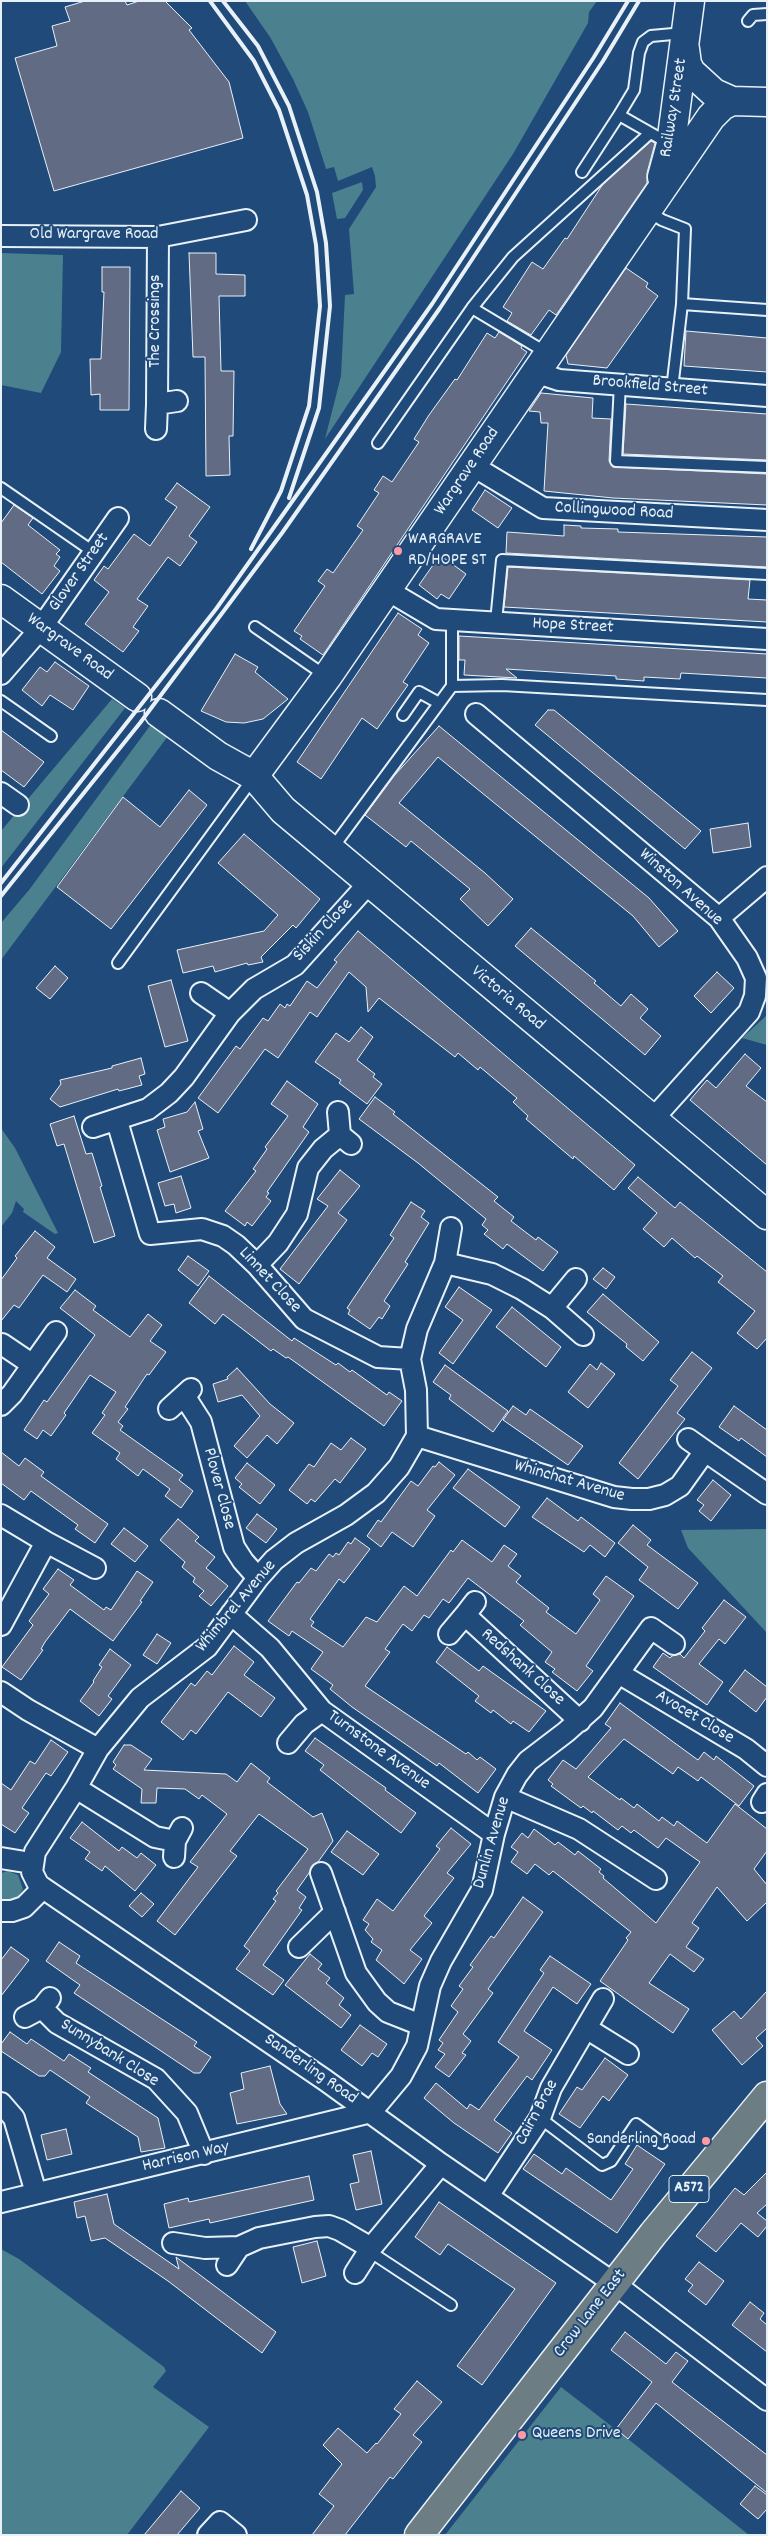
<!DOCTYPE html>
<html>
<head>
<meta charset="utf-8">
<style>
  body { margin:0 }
  #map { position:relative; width:768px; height:2536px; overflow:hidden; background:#1f4a7a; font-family:Dekko,sans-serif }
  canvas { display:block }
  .frame { position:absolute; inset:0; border:2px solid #e8f1f8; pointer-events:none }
</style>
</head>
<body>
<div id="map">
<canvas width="768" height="2536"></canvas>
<div class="frame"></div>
</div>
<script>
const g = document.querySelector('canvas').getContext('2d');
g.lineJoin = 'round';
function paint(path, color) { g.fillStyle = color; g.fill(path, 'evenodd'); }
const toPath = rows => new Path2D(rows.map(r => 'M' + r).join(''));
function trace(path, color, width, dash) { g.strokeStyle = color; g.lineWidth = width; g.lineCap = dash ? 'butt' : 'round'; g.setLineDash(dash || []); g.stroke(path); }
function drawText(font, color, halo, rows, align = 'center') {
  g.font = font + ' Dekko,sans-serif'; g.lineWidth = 4; g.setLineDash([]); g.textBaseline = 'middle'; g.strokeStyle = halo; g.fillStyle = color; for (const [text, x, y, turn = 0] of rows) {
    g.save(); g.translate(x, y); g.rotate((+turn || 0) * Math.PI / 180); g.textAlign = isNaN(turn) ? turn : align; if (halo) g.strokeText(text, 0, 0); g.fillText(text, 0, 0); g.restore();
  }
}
paint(toPath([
  [245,1,597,1,589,12,588,23,513,154,325,439,341,376,345,295,354,294,349,229,376,187,375,176,372,167,338,181,334,167,326,169,308,112,293,79,270,37],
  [362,182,363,190,345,218,337,219,332,193],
  [1,253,63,255,61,352,41,393,1,385],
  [112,699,125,708,1,868,1,831],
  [152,723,168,736,1,960,1,923,29,890],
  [767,1015,767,1045,742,1038],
  [1,1128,15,1148,58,1233,55,1234,23,1212,24,1209,16,1201,12,1213,1,1227],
  [767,1529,767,1633,688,1548,681,1530],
  [8,1871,18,1875,23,1889,15,1901,1,1902,1,1873],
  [1,2249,19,2259,164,2367,166,2371,153,2387,209,2427,127,2535,1,2535],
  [561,2387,628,2439,749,2535,445,2535]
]), '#4b818f');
const building = toPath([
  [85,1,125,1,127,5,139,1,165,1,192,28,189,30,229,82,243,138,54,191,15,58,57,46,52,26,70,21,65,7,85,1],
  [651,141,655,143,647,173,647,183,556,315,549,310,531,335,507,321,512,313,503,307,532,262,543,269,565,238,567,239,603,184,651,141],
  [189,253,216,253,216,274,245,275,245,296,219,296,221,371,234,371,233,436,229,436,230,475,206,476,205,357,193,357,189,253],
  [102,267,130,267,129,410,100,410,100,394,91,395,90,359,101,359,104,292,102,292,102,267],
  [626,268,648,283,646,287,658,296,607,368,568,364,566,355,626,268],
  [686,331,767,338,767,372,684,366,686,331],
  [499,332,522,346,521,348,527,352,323,655,300,639,302,636,294,631,325,586,318,581,327,569,333,573,363,530,357,526,379,493,374,490,383,476,392,482,419,442,414,439,429,415,455,379,457,380,487,333,495,338,499,332],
  [541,393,593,398,592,418,611,419,609,461,613,467,767,474,767,505,613,498,544,491,548,423,541,423,540,412,529,411,541,393],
  [626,404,767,414,767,460,623,454,626,404],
  [177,483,210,507,189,536,197,542,180,566,168,557,137,599,148,606,133,627,139,631,123,652,85,624,109,592,94,580,104,566,108,569,134,534,150,546,177,507,165,499,177,483],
  [485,490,512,508,498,528,472,510,485,490],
  [14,505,33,518,28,525,60,550,56,554,60,557,54,566,60,571,42,594,1,562,1,523,14,505],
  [564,525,581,526,581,528,618,529,618,532,767,537,767,567,506,553,507,532,564,536,564,525],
  [440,555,466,574,449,599,441,594,437,599,419,585,440,555],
  [508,567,750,580,748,599,767,600,767,622,504,607,508,567],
  [398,613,422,629,418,635,429,643,403,682,408,685,377,729,362,718,321,779,297,762,398,613],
  [459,636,767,654,767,678,681,673,680,679,644,677,644,681,616,679,616,676,506,669,517,678,464,675,465,660,459,660,459,636],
  [235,654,258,667,255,672,288,699,263,719,244,723,226,722,201,711,235,654],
  [55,662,89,686,73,710,50,695,42,706,22,690,40,667,47,672,55,662],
  [548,710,554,710,701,831,685,849,535,725,548,710],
  [439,726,649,898,678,931,659,947,633,916,438,757,399,803,485,873,513,899,488,926,460,899,470,889,411,841,406,847,365,815,394,776,439,726],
  [1,730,44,762,24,787,1,770,1,730],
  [189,790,207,805,111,929,57,887,123,797,160,827,189,790],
  [748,823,751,847,713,853,710,829,748,823],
  [244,834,320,899,296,928,293,925,261,957,263,962,248,965,247,963,215,972,213,966,183,973,177,950,264,931,278,915,218,863,244,834],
  [531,928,596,981,594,983,621,1006,631,994,648,1009,640,1018,661,1036,645,1055,515,946,531,928],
  [358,931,635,1165,614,1190,574,1156,573,1159,526,1119,528,1116,513,1102,517,1098,480,1067,478,1070,458,1053,455,1057,379,998,368,1012,366,987,349,972,317,1017,310,1012,278,1058,265,1049,218,1113,198,1098,236,1046,240,1049,263,1018,268,1021,280,1004,285,1008,287,1004,290,1006,307,981,317,988,337,962,334,960,358,931],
  [55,966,68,978,50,999,36,988,55,966],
  [717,972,734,988,711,1013,694,996,717,972],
  [171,980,188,1041,165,1047,148,986,171,980],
  [361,1027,373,1037,357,1060,375,1074,373,1077,382,1084,367,1104,339,1083,341,1080,315,1062,336,1033,349,1042,361,1027],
  [745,1054,761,1068,746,1086,767,1102,767,1165,690,1100,707,1080,716,1088,745,1054],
  [141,1058,145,1074,139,1076,142,1085,119,1091,118,1089,60,1107,50,1099,61,1084,60,1080,112,1068,112,1066,141,1058],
  [287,1081,318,1104,303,1127,309,1132,267,1192,269,1193,266,1197,271,1201,252,1226,247,1222,245,1226,225,1211,256,1171,253,1169,267,1149,265,1147,288,1116,271,1104,287,1081],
  [375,1097,395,1112,393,1114,498,1197,494,1201,514,1217,511,1221,536,1240,538,1237,558,1252,543,1271,507,1244,503,1249,484,1234,488,1230,482,1225,486,1219,418,1163,359,1119,375,1097],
  [195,1102,203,1129,198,1131,209,1158,170,1172,157,1130,165,1127,163,1119,187,1112,195,1102],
  [74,1116,86,1154,92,1153,102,1186,100,1187,115,1236,94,1243,64,1144,57,1146,50,1124,74,1116],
  [340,1170,360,1186,338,1213,347,1220,299,1284,280,1269,328,1206,317,1199,340,1170],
  [181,1176,191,1208,176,1213,174,1204,165,1206,158,1183,181,1176],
  [638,1177,675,1208,680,1202,767,1272,767,1338,757,1349,737,1333,755,1311,718,1282,723,1276,697,1256,695,1258,672,1238,664,1247,643,1229,657,1213,628,1188,638,1177],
  [411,1202,425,1211,421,1217,429,1223,405,1262,408,1264,384,1301,390,1306,382,1319,379,1317,370,1329,348,1314,350,1310,347,1308,394,1238,390,1235,411,1202],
  [35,1231,55,1247,47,1258,76,1279,67,1292,43,1275,19,1308,14,1305,1,1321,1,1280,17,1258,15,1256,35,1231],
  [188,1256,209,1271,198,1286,178,1270,188,1256],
  [603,1268,615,1277,606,1289,593,1279,603,1268],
  [209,1276,292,1341,294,1338,336,1365,338,1363,350,1372,352,1370,387,1395,389,1392,402,1401,384,1426,288,1357,286,1358,273,1349,271,1351,223,1314,215,1324,189,1303,209,1276],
  [459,1287,492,1310,453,1364,439,1353,463,1320,445,1307,459,1287],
  [75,1290,96,1306,93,1310,130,1337,148,1314,162,1325,150,1341,166,1352,149,1375,147,1374,125,1407,128,1409,118,1422,123,1426,120,1430,183,1475,179,1480,193,1491,181,1508,165,1496,170,1489,143,1469,138,1476,116,1459,120,1453,92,1433,105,1415,102,1413,116,1392,90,1375,64,1413,66,1415,51,1436,43,1430,37,1439,24,1430,44,1400,47,1402,95,1335,60,1308,75,1290],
  [603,1294,659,1342,643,1361,626,1347,627,1344,587,1312,603,1294],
  [512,1307,561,1347,546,1367,496,1327,512,1307],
  [692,1352,712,1368,677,1413,685,1419,638,1479,619,1463,678,1386,670,1380,692,1352],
  [601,1363,615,1374,588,1408,568,1392,590,1364,597,1370,601,1363],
  [445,1365,508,1411,493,1432,449,1399,451,1395,433,1382,445,1365],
  [237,1368,270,1404,294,1423,277,1444,267,1435,247,1458,234,1446,260,1416,242,1395,218,1402,213,1384,228,1379,227,1377,237,1368],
  [513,1406,526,1415,530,1409,583,1446,568,1465,503,1420,513,1406],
  [734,1406,767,1430,767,1457,741,1438,739,1441,719,1427,734,1406],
  [351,1438,366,1449,340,1483,335,1479,315,1502,311,1499,307,1504,289,1490,309,1464,314,1467,331,1443,341,1450,351,1438],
  [1,1452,19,1466,25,1458,44,1472,41,1476,108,1524,95,1543,75,1529,78,1525,31,1491,24,1500,1,1483,1,1452],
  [439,1462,455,1475,427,1510,435,1516,413,1547,392,1532,381,1547,367,1536,378,1520,381,1522,411,1481,418,1486,433,1466,435,1467,439,1462],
  [247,1463,275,1485,260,1504,239,1487,242,1484,235,1478,247,1463],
  [468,1469,520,1507,505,1527,453,1488,468,1469],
  [713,1480,731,1495,711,1521,699,1511,704,1505,697,1500,713,1480],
  [547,1498,578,1521,581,1517,615,1543,605,1557,590,1545,584,1552,532,1517,547,1498],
  [257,1514,277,1529,266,1543,246,1528,257,1514],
  [178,1519,199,1537,195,1541,215,1557,206,1568,228,1586,211,1606,199,1596,204,1591,193,1582,195,1578,182,1567,185,1562,160,1540,178,1519],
  [633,1525,651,1540,647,1545,698,1583,678,1609,639,1580,648,1567,618,1543,633,1525],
  [124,1528,148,1546,135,1562,111,1544,124,1528],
  [355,1538,370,1549,344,1583,339,1579,310,1619,314,1622,311,1626,343,1647,366,1617,377,1622,404,1586,417,1596,451,1550,453,1552,462,1540,492,1562,504,1545,517,1554,508,1566,521,1576,516,1582,549,1608,546,1612,576,1634,600,1600,593,1594,606,1576,634,1596,586,1666,593,1671,577,1691,552,1672,555,1669,545,1662,552,1652,520,1625,524,1621,468,1578,449,1603,443,1599,429,1618,424,1615,412,1631,403,1624,385,1649,390,1652,365,1686,466,1754,468,1752,477,1760,480,1757,496,1769,478,1793,439,1763,437,1766,352,1707,330,1689,333,1685,311,1669,323,1652,292,1631,289,1636,268,1621,297,1582,299,1583,311,1568,316,1571,329,1554,333,1557,336,1553,339,1555,348,1542,351,1544,355,1538],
  [58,1569,74,1580,70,1585,104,1610,106,1607,111,1610,137,1571,153,1582,140,1601,142,1602,113,1641,70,1609,45,1642,41,1649,43,1650,21,1680,2,1667,33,1625,29,1621,49,1594,43,1589,58,1569],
  [724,1600,746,1617,725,1644,719,1639,699,1664,723,1682,707,1705,653,1667,663,1653,670,1658,672,1656,680,1654,684,1658,705,1631,702,1628,724,1600],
  [157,1634,171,1643,157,1664,143,1655,157,1634],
  [234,1646,254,1662,244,1675,275,1698,261,1717,228,1692,196,1734,191,1730,183,1740,161,1722,191,1683,195,1686,207,1671,212,1675,234,1646],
  [447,1647,479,1671,483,1666,546,1711,529,1732,513,1721,511,1724,493,1710,491,1713,475,1701,479,1696,436,1662,447,1647],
  [110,1649,131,1665,108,1696,112,1699,99,1716,80,1701,94,1682,93,1681,102,1667,99,1665,110,1649],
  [745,1670,767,1687,767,1697,756,1712,729,1691,745,1670],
  [620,1703,698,1760,704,1752,714,1760,716,1756,754,1786,739,1806,701,1777,698,1781,678,1767,673,1774,624,1739,588,1777,620,1800,621,1798,634,1808,637,1804,659,1821,662,1817,674,1826,677,1821,707,1843,735,1804,767,1829,767,1851,754,1869,767,1885,767,1902,747,1921,717,1887,692,1923,699,1928,686,1947,704,1959,694,1972,670,1954,649,1983,689,2009,673,2033,600,1981,628,1940,626,1938,631,1932,553,1871,549,1875,535,1864,527,1874,511,1862,518,1852,511,1847,522,1833,528,1838,534,1829,555,1845,558,1842,575,1855,578,1851,601,1869,599,1872,604,1876,603,1878,656,1923,700,1862,666,1838,658,1848,634,1830,631,1833,622,1826,618,1830,593,1811,592,1813,583,1806,581,1808,551,1786,553,1784,548,1780,563,1760,576,1769,611,1728,605,1724,620,1703],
  [315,1738,386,1788,385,1790,416,1813,401,1833,320,1770,324,1765,305,1751,315,1738],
  [51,1740,68,1752,51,1776,46,1773,22,1808,29,1813,15,1833,1,1824,1,1783,11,1790,30,1761,35,1764,51,1740],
  [124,1745,131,1745,152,1759,144,1770,226,1774,237,1782,251,1763,270,1778,267,1782,313,1817,322,1813,333,1841,318,1862,312,1866,309,1873,297,1890,306,1897,299,1908,302,1910,263,1965,284,1980,273,1995,236,1969,250,1951,244,1946,276,1901,273,1899,278,1893,276,1891,308,1849,259,1814,230,1851,237,1856,175,1935,157,1921,198,1867,190,1862,227,1814,202,1795,199,1799,185,1789,157,1788,156,1803,141,1803,142,1789,113,1769,116,1765,113,1762,124,1745],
  [82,1822,119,1851,122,1847,137,1858,141,1853,156,1865,135,1891,105,1866,102,1871,85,1859,90,1852,70,1838,82,1822],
  [451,1828,471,1844,447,1873,454,1878,424,1916,432,1923,410,1950,422,1959,404,1984,376,1960,382,1950,371,1942,373,1939,365,1930,369,1924,363,1920,377,1899,393,1911,440,1849,436,1846,451,1828],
  [347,1831,379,1854,363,1875,331,1852,347,1831],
  [141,1893,154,1904,142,1917,129,1906,141,1893],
  [523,1897,543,1912,488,1989,493,1993,463,2034,471,2041,462,2053,466,2055,449,2077,435,2067,445,2054,438,2050,443,2043,439,2040,458,2012,451,2006,463,1989,459,1986,473,1967,470,1965,491,1936,494,1938,523,1897],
  [59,1942,80,1956,76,1963,197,2042,194,2046,211,2057,200,2073,194,2073,74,1993,80,1985,46,1961,59,1942],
  [11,1947,29,1960,1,1996,1,1960,11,1947],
  [310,1954,322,1964,318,1969,330,1978,326,1983,344,1998,339,2005,351,2015,341,2028,285,1985,310,1954],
  [550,1956,591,1984,577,2004,553,1987,524,2031,552,2050,532,2080,527,2076,494,2120,512,2133,498,2153,454,2123,424,2098,436,2083,467,2109,470,2104,479,2110,519,2057,498,2042,544,1973,540,1970,550,1956],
  [767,1991,767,2028,756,2038,763,2046,742,2065,712,2030,734,2011,741,2019,767,1991],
  [360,2025,387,2044,378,2057,372,2053,362,2066,341,2050,360,2025],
  [10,2032,27,2044,31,2039,64,2061,69,2054,91,2068,88,2072,158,2118,165,2148,141,2152,138,2137,86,2103,90,2097,50,2070,45,2076,39,2076,1,2051,1,2044,10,2032],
  [605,2058,628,2075,609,2101,603,2096,580,2128,559,2114,577,2087,582,2090,605,2058],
  [270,2066,280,2104,287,2114,237,2124,230,2093,244,2089,241,2073,270,2066],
  [66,2129,72,2154,47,2160,41,2135,66,2129],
  [637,2145,665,2164,617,2233,523,2169,534,2154,562,2174,566,2168,611,2200,633,2169,625,2164,637,2145],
  [371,2151,382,2204,356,2210,350,2184,359,2182,353,2155,371,2151],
  [767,2172,767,2204,757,2213,767,2221,767,2226,758,2237,741,2223,716,2252,696,2236,735,2188,744,2195,767,2172],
  [309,2176,314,2200,210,2223,209,2219,169,2228,164,2204,188,2198,189,2202,309,2176],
  [107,2194,114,2224,179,2269,176,2257,276,2332,262,2353,168,2281,105,2238,91,2241,85,2216,77,2218,74,2202,107,2194],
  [439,2202,556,2283,482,2385,457,2366,515,2289,448,2244,440,2255,415,2237,439,2202],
  [317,2241,326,2276,302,2283,293,2247,317,2241],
  [699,2262,724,2281,706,2305,688,2291,693,2285,685,2279,699,2262],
  [750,2302,764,2313,760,2319,767,2325,767,2352,732,2325,750,2302],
  [625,2332,666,2364,676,2352,688,2361,672,2382,767,2455,767,2493,656,2403,628,2439,616,2429,652,2382,611,2350,625,2332],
  [417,2381,442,2402,413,2435,422,2442,393,2479,390,2477,345,2535,312,2535,334,2506,319,2494,342,2464,323,2445,338,2428,367,2453,376,2443,377,2444,401,2414,394,2409,417,2381],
  [755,2486,767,2495,767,2509,758,2519,740,2504,755,2486],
  [181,2491,200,2508,177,2535,144,2535,181,2491]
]);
paint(building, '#626b84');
trace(building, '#e8f1f8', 1);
const lane = toPath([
  [748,21,753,15,767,14],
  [670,144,619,115,634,90,639,53,643,42,651,36,684,33],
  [582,172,619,115],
  [648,211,662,220,685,229,682,304,672,389],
  [682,304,767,310],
  [472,308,547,353],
  [620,384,616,461,767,467],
  [378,443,472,308,513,257,649,134],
  [1,488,95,553],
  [496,622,502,560,767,574],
  [255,627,326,676],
  [452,686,452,620],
  [1,701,51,736],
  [403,715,419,692,439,703],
  [331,850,452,686,502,685,767,700],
  [118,963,254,777],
  [540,2118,602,2165,611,2161,636,2124,662,2143],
  [369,2251,451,2305]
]);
const street = toPath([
  [1,236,158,237,246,220],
  [158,237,157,404,177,401],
  [535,372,559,380,767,396],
  [156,429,157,404],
  [473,466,543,508,767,520],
  [387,590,436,619,767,639],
  [1,674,41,628,118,518],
  [476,714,719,918,747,958,756,978,755,996,749,1012,652,1120],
  [1,793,18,805],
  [719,918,767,877],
  [201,993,230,1013,254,989,295,965,369,883],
  [338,1112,340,1135,351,1144],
  [117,1121,150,1234,202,1229,223,1236,236,1245,257,1265,304,1319,378,1357,410,1359],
  [93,1127,148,1109,169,1093,184,1077,230,1013],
  [451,1228,445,1263,417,1329,410,1359,416,1390,417,1436,399,1467,376,1493,346,1515,296,1543,274,1560,258,1578,207,1647,140,1698,98,1749,76,1788,35,1852,32,1872,38,1884,43,1888,325,2080,441,2164,615,2284,767,2400],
  [445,1263,492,1274,522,1289,552,1308],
  [257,1265,278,1243,297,1214,308,1168,323,1149,340,1135],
  [576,1279,552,1308,583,1335],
  [2,1344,33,1365],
  [185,1397,201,1422,234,1547,243,1561,258,1578],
  [1,1405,12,1394,56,1332],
  [169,1409,191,1389],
  [417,1436,614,1497,632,1499,649,1499,665,1495,680,1486,705,1451,688,1439],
  [705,1451,767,1494],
  [1,1515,46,1542,1,1625],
  [46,1542,95,1568],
  [475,1602,465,1615,580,1721],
  [231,1614,270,1648,322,1711,494,1834],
  [449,1634,465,1615],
  [620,1674,746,1749,767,1766],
  [1,1692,28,1710,98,1749],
  [288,1743,304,1724,322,1711],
  [76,1788,155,1837,175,1841],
  [505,1797,579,1829,656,1879],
  [762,1802,767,1794],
  [174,1857,175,1841,182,1828],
  [1,1858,31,1863],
  [321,1873,356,1973,377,2002,388,2012,421,2025],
  [1,1911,12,1911,24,1907,43,1888],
  [299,1947,335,1912],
  [50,1998,42,2008,57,2023,156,2079,187,2113,204,2154],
  [25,2017,42,2008],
  [586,2028,628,2054],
  [1,2103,14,2118,36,2193],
  [488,2196,540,2118,551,2088,603,1999],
  [1,2202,371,2112,401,2076,417,2046,430,1986,441,1961,482,1890,494,1834,505,1797,517,1775,528,1761,566,1732,593,1708,651,1628,674,1644],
  [173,2243,205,2248,239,2247],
  [227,2265,239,2247,259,2238,315,2227,329,2226,340,2230,371,2248],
  [355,2273,371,2248,441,2164],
  [208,2535,220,2522,236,2535]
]);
const secondary = toPath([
  [685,49,687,64,691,72,714,93,732,101,767,102],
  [662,177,671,144,690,1],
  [1,599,137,697],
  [159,713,218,756,254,776,283,810,767,1215],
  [254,776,327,677,711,117,722,106,732,101]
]);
const primary = toPath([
  [419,2535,653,2234,767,2096]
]);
trace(lane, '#e8f1f8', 14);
trace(street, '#e8f1f8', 24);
trace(secondary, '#e8f1f8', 31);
trace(primary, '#e8f1f8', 31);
trace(lane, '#1f4a7a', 10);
trace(street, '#1f4a7a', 20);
trace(secondary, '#1f4a7a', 28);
trace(primary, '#6c7e84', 28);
trace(toPath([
  [210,1,254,61,279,110,307,195,316,245,320,306,309,406,281,491,251,549],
  [223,1,258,46,289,106,317,192,326,243,330,306,319,408,289,498],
  [1,883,216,609,432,304,594,57,628,1],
  [1,896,140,723,282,533,440,308,603,61,639,1]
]), '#e8f1f8', 4);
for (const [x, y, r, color] of [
  [398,551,5,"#ff9aa2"],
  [706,2141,5,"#ff9aa2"],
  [522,2435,5,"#ff9aa2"]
]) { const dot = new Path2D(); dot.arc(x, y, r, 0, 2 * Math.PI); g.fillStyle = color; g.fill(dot); trace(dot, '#1f4a7a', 2); }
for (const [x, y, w] of [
  [689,2189,40]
]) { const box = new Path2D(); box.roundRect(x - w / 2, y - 13.5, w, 27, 4); g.fillStyle = '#1f4a7a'; g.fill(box); trace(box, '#e8f1f8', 1); }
drawText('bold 16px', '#e8f1f8', null, [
  ["A572",689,2189]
]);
drawText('18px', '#e8f1f8', '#1f4a7a', [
  ["Railway Street",675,108,-81],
  ["Old Wargrave Road",94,236],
  ["The Crossings",157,321,-90],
  ["Brookfield Street",650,387,5],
  ["Wargrave Road",468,472,-56],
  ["Collingwood Road",614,512,3],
  ["Glover Street",80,573,-55],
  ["Hope Street",573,627,3],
  ["Wargrave Road",69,648,36],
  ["Winston Avenue",680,888,42],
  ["Siskin Close",324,931,-47],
  ["Victoria Road",507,999,40],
  ["Linnet Close",269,1281,47],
  ["Whinchat Avenue",569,1482,16],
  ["Plover Close",218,1489,75],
  ["Whimbrel Avenue",237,1607,-50],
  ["Redshank Close",522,1668,42],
  ["Avocet Close",694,1718,31],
  ["Turnstone Avenue",378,1751,36],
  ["Dunlin Avenue",493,1843,-74],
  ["Sunnybank Close",109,2054,32],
  ["Sanderling Road",310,2070,35],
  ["Cairn Brae",538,2113,-62],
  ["Harrison Way",186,2158,-13],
  ["Crow Lane East",591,2314,-52]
]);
drawText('18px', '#e8f1f8', '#1f4a7a', [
  ["WARGRAVE",408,541],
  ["RD/HOPE ST",408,562],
  ["Sanderling Road",696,2141,"right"],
  ["Queens Drive",532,2435]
], 'left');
</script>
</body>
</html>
